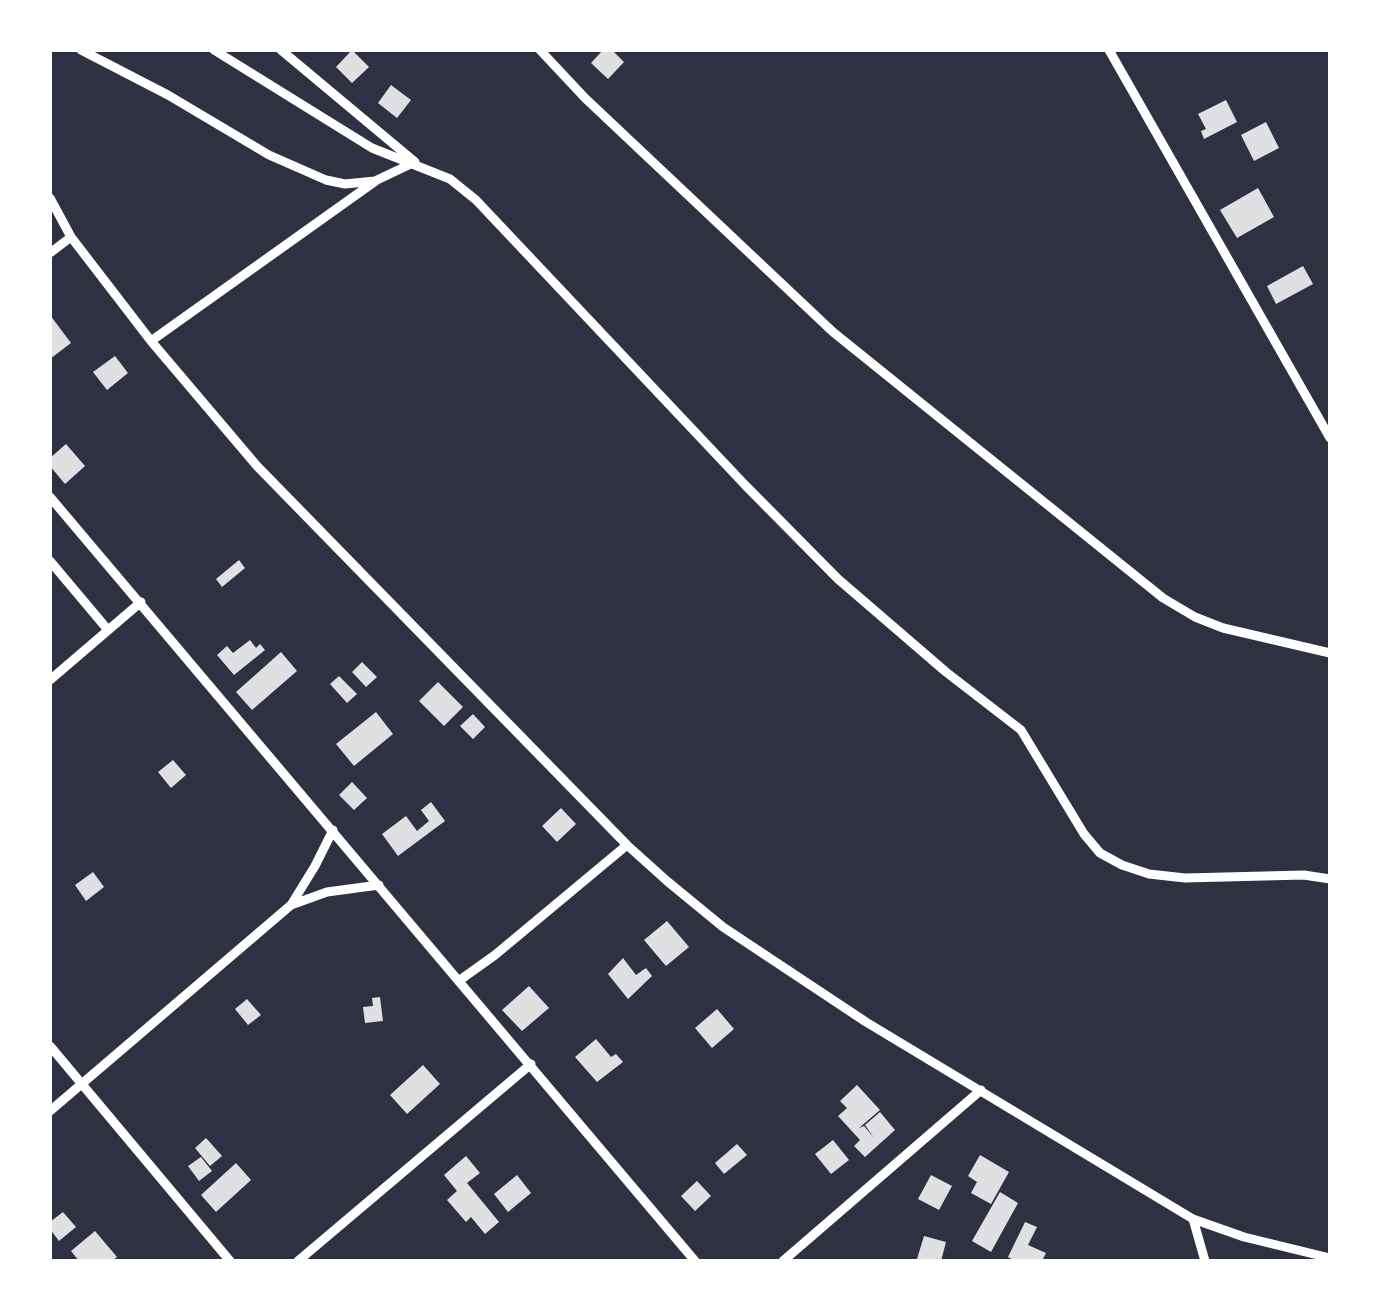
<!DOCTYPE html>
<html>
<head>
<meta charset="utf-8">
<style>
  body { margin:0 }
  #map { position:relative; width:1380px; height:1311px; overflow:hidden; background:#2d3142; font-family:"Zilla Slab",serif }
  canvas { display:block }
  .frame { position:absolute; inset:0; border:52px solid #fff; pointer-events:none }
</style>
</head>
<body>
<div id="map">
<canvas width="1380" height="1311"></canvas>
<div class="frame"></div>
</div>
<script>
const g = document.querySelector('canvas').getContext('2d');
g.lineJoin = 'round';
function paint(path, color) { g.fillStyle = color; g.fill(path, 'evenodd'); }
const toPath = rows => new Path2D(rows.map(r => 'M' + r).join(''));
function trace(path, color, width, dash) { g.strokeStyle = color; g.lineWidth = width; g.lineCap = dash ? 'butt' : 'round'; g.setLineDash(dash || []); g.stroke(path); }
paint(toPath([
  [352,50,369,67,352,83,336,67],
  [603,50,612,50,624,62,608,79,591,63],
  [391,85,411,100,397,118,378,103],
  [1226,100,1237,122,1204,139,1201,131,1206,129,1198,114],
  [1266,122,1279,148,1254,161,1241,135],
  [1258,188,1274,217,1237,238,1220,210],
  [1303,266,1313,284,1276,304,1267,286],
  [50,315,71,343,50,359],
  [115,356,128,373,107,390,93,372],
  [66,444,85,466,65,484,50,466,50,458],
  [239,560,245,568,222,587,216,579],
  [250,640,256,648,260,644,265,650,234,675,217,655,227,646,233,653],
  [281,652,297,671,252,710,236,692],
  [362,662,377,677,366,687,352,672],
  [339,676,357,694,347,703,330,684],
  [438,682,463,707,444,726,419,701],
  [376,712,393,734,354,766,336,744],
  [473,714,485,727,473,739,460,726],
  [173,760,186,775,171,788,158,772],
  [352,782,367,798,354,810,339,795],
  [431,802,445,821,398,856,382,834,406,816,417,831,429,821,421,810],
  [561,808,576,824,557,842,542,826],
  [93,872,104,887,86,901,75,885],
  [667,921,689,947,666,966,644,940],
  [623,958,636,975,646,968,652,976,628,999,608,974],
  [529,986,549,1008,522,1031,502,1010],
  [380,997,383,1021,365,1023,363,1007,373,1006,372,998],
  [247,999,261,1015,248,1025,235,1009],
  [717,1009,734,1029,712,1048,695,1028],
  [596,1039,611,1057,616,1054,623,1062,597,1082,575,1057],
  [423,1065,440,1084,407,1114,390,1095],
  [857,1085,880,1110,859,1128,864,1126,874,1138,865,1125,880,1112,895,1130,865,1157,854,1146,860,1140,838,1116,847,1108,840,1101],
  [206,1138,222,1156,210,1166,195,1148],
  [833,1140,849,1160,831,1174,815,1154],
  [737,1144,747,1155,724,1174,715,1163],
  [980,1155,1009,1172,991,1204,971,1193,977,1182,968,1176],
  [466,1156,480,1173,467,1183,499,1222,485,1234,471,1217,466,1222,447,1200,457,1191,444,1175],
  [201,1157,212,1171,199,1181,188,1166],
  [236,1163,251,1180,216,1212,201,1195],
  [517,1175,531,1193,508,1212,494,1194],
  [931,1175,952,1186,939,1210,918,1199],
  [697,1181,711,1196,695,1211,681,1196],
  [1000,1192,1018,1203,991,1252,972,1241],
  [63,1212,76,1227,59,1241,50,1229,50,1222],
  [1025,1222,1037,1227,1028,1245,1046,1253,1042,1261,1015,1261,1008,1257],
  [95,1231,117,1257,112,1261,79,1261,71,1251],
  [924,1236,946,1242,941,1261,917,1259]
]), '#e0e0e3');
trace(toPath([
  [81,50,168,95,269,155,326,180,345,184,375,181],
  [214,50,372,148,450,179,476,200,746,486,838,579,946,672,1021,730,1084,834,1100,853,1122,865,1149,874,1185,878,1304,875,1330,879],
  [540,50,585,98,833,332,1163,598,1195,617,1223,628,1330,653],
  [1109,50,1330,438],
  [50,198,71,237,151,341,257,466,627,845,667,881,723,927,866,1022,1193,1219,1244,1237,1330,1258],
  [50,253,71,237],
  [151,341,377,180,415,162,281,50],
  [50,497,695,1261],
  [50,561,108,630],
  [50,680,141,602],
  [291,905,327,892,379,885],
  [460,980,495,955,627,845],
  [50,1046,230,1261],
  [50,1111,291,905,315,866,333,830],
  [1193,1219,1205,1261],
  [298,1261,531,1064],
  [783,1261,981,1090]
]), '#fff', 9);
</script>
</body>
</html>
